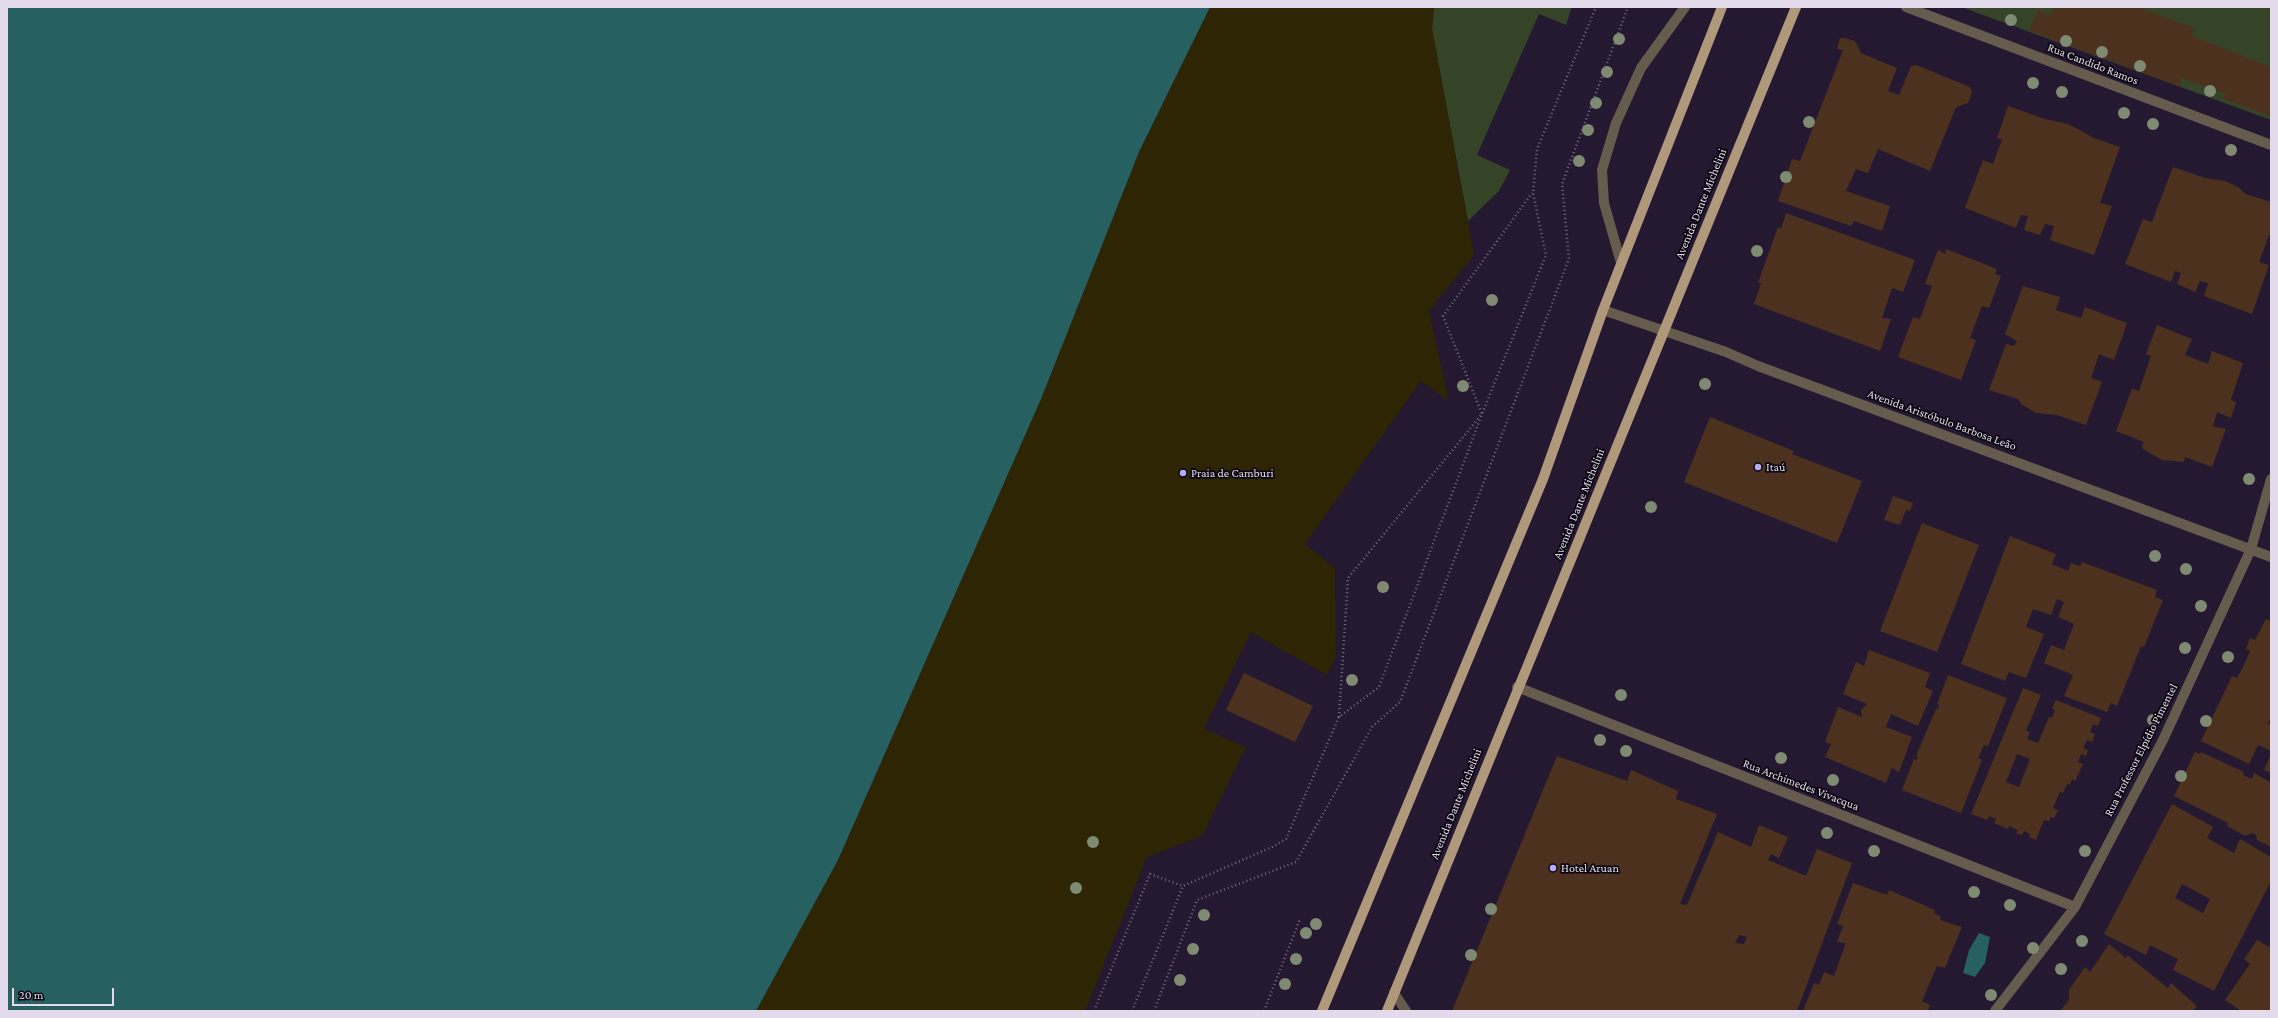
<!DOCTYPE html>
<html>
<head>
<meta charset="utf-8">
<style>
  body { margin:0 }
  #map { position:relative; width:2278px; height:1018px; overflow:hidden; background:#251831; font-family:"Crimson Pro",serif }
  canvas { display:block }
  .frame { position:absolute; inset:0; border:8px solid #e3dbec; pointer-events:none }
  .scale { position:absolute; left:12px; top:988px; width:102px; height:18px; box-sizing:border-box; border:2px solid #e3dbec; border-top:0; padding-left:5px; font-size:12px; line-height:14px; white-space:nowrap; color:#e3dbec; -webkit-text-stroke:3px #0b0610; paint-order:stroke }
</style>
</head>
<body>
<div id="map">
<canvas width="2278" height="1018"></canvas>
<div class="frame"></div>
<div class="scale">20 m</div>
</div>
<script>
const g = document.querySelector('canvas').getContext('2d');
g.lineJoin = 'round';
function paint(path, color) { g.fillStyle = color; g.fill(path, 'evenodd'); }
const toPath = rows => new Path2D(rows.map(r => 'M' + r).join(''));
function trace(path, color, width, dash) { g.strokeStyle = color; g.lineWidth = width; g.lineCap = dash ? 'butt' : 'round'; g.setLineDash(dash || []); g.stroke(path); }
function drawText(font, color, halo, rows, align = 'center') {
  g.font = font + ' "Crimson Pro",serif'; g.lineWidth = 3.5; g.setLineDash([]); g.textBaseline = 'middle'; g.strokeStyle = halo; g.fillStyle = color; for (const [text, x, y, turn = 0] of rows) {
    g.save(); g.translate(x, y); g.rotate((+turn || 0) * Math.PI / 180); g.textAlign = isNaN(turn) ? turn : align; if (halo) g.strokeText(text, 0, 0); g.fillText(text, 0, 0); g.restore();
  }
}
paint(toPath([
  [1434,7,1572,7,1566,25,1539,14,1477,155,1510,170,1499,191,1468,221,1432,29],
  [1961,7,2271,7,2271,120]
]), '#354326');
paint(toPath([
  [1210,7,1434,7,1432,29,1474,255,1429,311,1449,401,1421,381,1305,544,1335,568,1336,656,1327,675,1251,632,1204,729,1246,747,1202,836,1147,857,1085,1011,756,1011,838,860,1041,399,1139,152]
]), '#2d2504');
paint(toPath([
  [7,7,1210,7,1139,152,1041,399,838,860,756,1011,7,1011],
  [1979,933,1990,937,1985,963,1975,977,1963,973,1969,950]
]), '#276060');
paint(toPath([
  [2053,7,2138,7,2194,28,2192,36,2271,67,2271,116,2223,99,2226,94,2182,78,2179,86,2030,31,2038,10,2050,16],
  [1840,38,1845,38,1855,41,1861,53,1897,68,1888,91,1899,95,1911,66,1916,65,1970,87,1972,92,1968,103,1956,107,1930,171,1878,149,1868,173,1856,169,1846,191,1890,206,1882,231,1854,221,1851,226,1778,201,1792,159,1800,161,1843,50,1837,49],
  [2008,106,2045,119,2068,124,2089,135,2091,137,2120,147,2100,203,2112,206,2094,255,2050,240,2054,226,2045,224,2040,235,2024,230,2028,216,2021,215,2016,228,1965,208,1983,160,1993,164,2002,140,1997,138],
  [2173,167,2205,178,2225,181,2238,187,2246,194,2271,202,2271,235,2269,235,2259,262,2269,265,2252,314,2204,296,2208,283,2200,281,2195,292,2177,284,2181,273,2175,271,2171,282,2125,264,2143,219,2152,222],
  [1786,213,1915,260,1903,292,1893,288,1891,291,1882,318,1891,319,1880,351,1754,304,1761,283,1758,283,1778,227,1781,229],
  [1946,249,1997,269,1995,274,2001,276,1989,308,1982,306,1970,338,1976,340,1961,380,1898,357,1913,317,1920,319,1932,286,1925,284,1938,250,1945,254],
  [2023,286,2060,297,2056,310,2081,318,2085,307,2127,323,2114,360,2099,354,2091,378,2102,382,2086,425,2057,415,2036,413,2021,404,2018,399,1989,390,2006,344,2014,346,2017,341,2005,334],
  [2157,325,2192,339,2185,355,2208,364,2212,351,2243,363,2231,400,2236,402,2231,418,2217,412,2213,426,2226,429,2212,467,2185,457,2184,462,2162,460,2143,449,2142,446,2144,442,2116,431,2132,389,2139,391,2151,356,2146,354],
  [1710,417,1794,451,1792,454,1862,481,1837,543,1684,482],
  [1893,496,1913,503,1910,511,1906,510,1900,525,1884,520],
  [1922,523,1979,545,1937,652,1880,631],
  [2010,536,2056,554,2052,564,2068,571,2071,563,2080,566,2082,562,2157,590,2155,597,2163,600,2144,647,2141,646,2117,706,2111,703,2107,712,2064,696,2073,675,2044,663,2051,645,2064,650,2074,624,2058,617,2064,602,2057,599,2051,615,2033,609,2026,627,2044,634,2026,678,2009,672,2005,681,1961,664],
  [2266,619,2271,621,2271,717,2268,723,2271,725,2271,751,2258,745,2249,764,2201,741,2232,676,2237,678,2243,667,2250,651,2246,649,2250,638,2255,640],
  [1869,650,1930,673,1925,687,1933,691,1918,726,1891,714,1886,727,1912,737,1899,772,1892,768,1886,783,1825,757,1831,744,1825,742,1838,707,1862,717,1861,710,1867,704,1843,694,1856,662,1864,666],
  [1244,673,1313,706,1295,742,1226,710],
  [1948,675,2007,698,1988,746,1984,745,1978,758,1982,760,1961,813,1902,790,1914,759,1917,760,1918,757,1916,756,1936,709,1938,709,1939,705,1937,704],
  [2023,688,2041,695,2026,731,2030,732,2027,739,2038,743,2049,717,2052,718,2055,710,2052,708,2056,700,2101,718,2098,726,2093,724,2090,732,2095,734,2092,742,2087,740,2083,748,2088,750,2086,756,2081,754,2078,762,2083,764,2075,781,2072,779,2070,785,2067,784,2063,793,2060,792,2053,808,2058,810,2054,818,2051,817,2049,821,2044,820,2036,840,2029,837,2030,834,2024,831,2022,835,2016,833,2018,830,2009,826,2008,829,1994,823,1996,819,1989,816,1987,820,1971,814],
  [2017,754,2030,759,2019,787,2006,782],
  [2195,752,2200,754,2201,752,2231,766,2244,772,2243,775,2252,779,2254,773,2270,782,2271,847,2257,840,2256,835,2252,833,2245,836,2227,826,2228,823,2174,796],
  [2271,754,2271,773,2264,770],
  [1557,756,1627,781,1631,770,1678,791,1676,799,1717,814,1680,904,1687,905,1718,832,1751,847,1759,825,1788,837,1779,858,1771,854,1768,860,1806,876,1817,849,1852,863,1797,1011,1452,1011],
  [1739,935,1747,937,1744,944,1735,943],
  [2172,804,2213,827,2207,838,2234,853,2240,839,2271,857,2271,881,2214,991,2173,970,2178,959,2150,945,2146,955,2104,934],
  [2182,884,2210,899,2203,913,2175,898],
  [1853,883,1887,895,1889,890,1935,910,1934,913,1941,917,1940,920,1962,927,1945,968,1937,966,1922,1001,1930,1005,1928,1011,1803,1011,1814,983,1819,985,1824,972,1834,976,1846,943,1837,942,1843,926,1837,924],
  [2257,940,2271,948,2271,1011,2241,1011,2225,1000,2250,964,2244,959],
  [2109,944,2126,958,2127,955,2168,988,2171,983,2197,1006,2193,1011,2060,1011,2069,1000,2069,990,2085,967,2090,972]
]), '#4c321e');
trace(toPath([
  [1339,717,1348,578,1482,414,1443,316,1532,193],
  [1094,1011,1150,874,1183,886],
  [1132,1011,1183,886,1272,847,1286,839,1339,717,1379,687,1482,414,1546,255,1533,193,1537,149,1596,7],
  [1154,1011,1197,900,1296,862,1372,727,1400,702,1569,259,1562,184,1628,7],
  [1264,1011,1300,919]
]), '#766b81', 2.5, [1, 3]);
trace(toPath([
  [1906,7,2271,145],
  [1621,263,1604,203,1602,170,1616,123,1641,68,1685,7],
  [1603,310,1726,352,1758,366,2271,557],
  [1517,687,2075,907],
  [1394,993,1406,1011],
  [1995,1011,2075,907,2163,740,2251,549,2271,479]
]), '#665c4d', 10);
trace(toPath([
  [1322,1011,1543,479,1603,310,1722,7],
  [1387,1011,1796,7]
]), '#af997a', 10);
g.fillStyle = '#7f8a72';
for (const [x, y] of [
  [2011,20],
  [1619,39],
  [2066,41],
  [2102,52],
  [2140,66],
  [1607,72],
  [2033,83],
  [2210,91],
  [2062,92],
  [1596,103],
  [2124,113],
  [1809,122],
  [2153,124],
  [1588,130],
  [2231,150],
  [1579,161],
  [1786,177],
  [1757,251],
  [1492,300],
  [1705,384],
  [1463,386],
  [2249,479],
  [1651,507],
  [2155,556],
  [2186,569],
  [1383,587],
  [2201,606],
  [2185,648],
  [2228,657],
  [1352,680],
  [1621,695],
  [2153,720],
  [2206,721],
  [1600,740],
  [1626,751],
  [1781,758],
  [2181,776],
  [1833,780],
  [1827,833],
  [1093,842],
  [1874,851],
  [2085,851],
  [1076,888],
  [1974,892],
  [2010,905],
  [1491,909],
  [1204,915],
  [1316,924],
  [1306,933],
  [2082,941],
  [2033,948],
  [1193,949],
  [1471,955],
  [1296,959],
  [2061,969],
  [1180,980],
  [1285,984],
  [1991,995]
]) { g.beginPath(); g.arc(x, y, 6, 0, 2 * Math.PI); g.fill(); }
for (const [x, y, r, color] of [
  [1758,467,4,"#b4acf9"],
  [1183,473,4,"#b4acf9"],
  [1553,868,4,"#b4acf9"]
]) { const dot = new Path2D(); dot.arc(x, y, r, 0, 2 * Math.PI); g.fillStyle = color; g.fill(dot); trace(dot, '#0b0610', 1.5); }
drawText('12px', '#e3dbec', '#0b0610', [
  ["Rua Candido Ramos",2093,64,21],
  ["Avenida Dante Michelini",1701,204,-68],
  ["Avenida Aristóbulo Barbosa Leão",1942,420,20],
  ["Avenida Dante Michelini",1579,504,-68],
  ["Rua Professor Elpídio Pimentel",2141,750,-63],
  ["Rua Archimedes Vivacqua",1801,785,21],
  ["Avenida Dante Michelini",1456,804,-68]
]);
drawText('12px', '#e3dbec', '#0b0610', [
  ["Itaú",1766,467],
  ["Praia de Camburi",1191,473],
  ["Hotel Aruan",1561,868]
], 'left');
</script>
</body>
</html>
